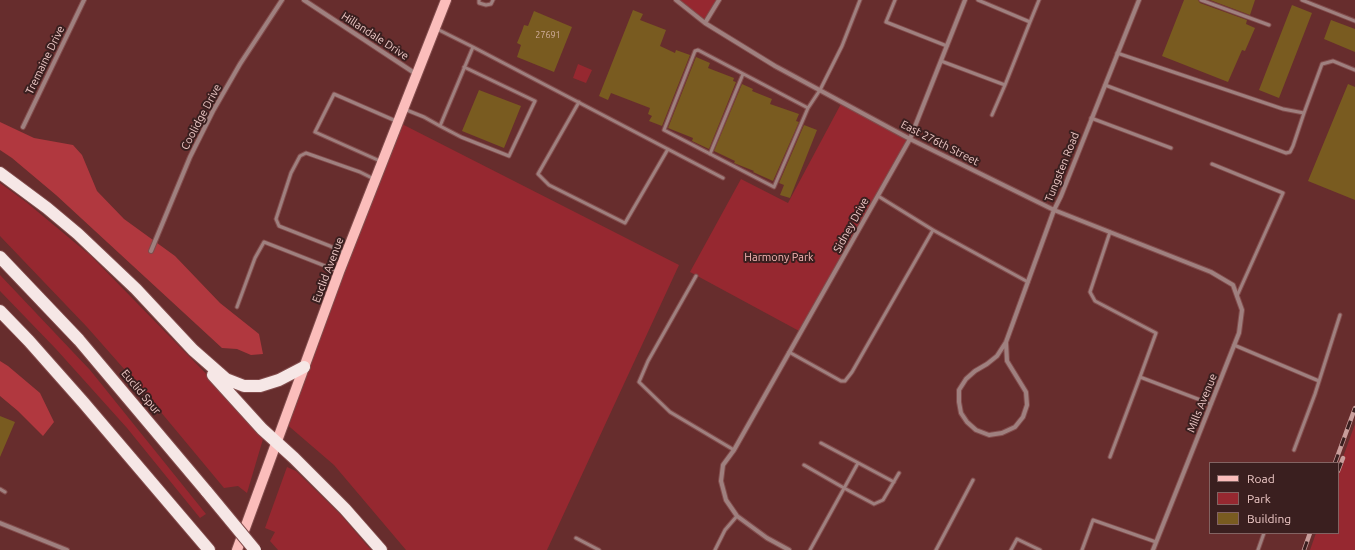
<!DOCTYPE html>
<html>
<head>
<meta charset="utf-8">
<style>
  body { margin:0 }
  #map { position:relative; width:1355px; height:550px; overflow:hidden; background:#672d2d; font-family:Ubuntu,sans-serif }
  canvas { display:block }
  .legend { position:absolute; left:1209px; top:462px; width:130px; height:72px; box-sizing:border-box; background:#3a1f1f; border:1px solid #826362; margin:0; padding:5px 7px; list-style:none; font-size:12px; color:#edc8c6 }
  .legend li { display:flex; align-items:center; gap:8px; height:20px }
  .legend b { width:20px; border:1px solid #826362 }
</style>
</head>
<body>
<div id="map">
<canvas width="1355" height="550"></canvas>
<ul class="legend">
<li><b style="height:5px;background:#fbbdbb"></b>Road</li>
<li><b style="height:11px;background:#962830"></b>Park</li>
<li><b style="height:11px;background:#795b20"></b>Building</li>
</ul>
</div>
<script>
const g = document.querySelector('canvas').getContext('2d');
g.lineJoin = 'round';
function paint(path, color) { g.fillStyle = color; g.fill(path, 'evenodd'); }
const toPath = rows => new Path2D(rows.map(r => 'M' + r).join(''));
function trace(path, color, width, dash) { g.strokeStyle = color; g.lineWidth = width; g.lineCap = dash ? 'butt' : 'round'; g.setLineDash(dash || []); g.stroke(path); }
function drawText(font, color, halo, rows, align = 'center') {
  g.font = font + ' Ubuntu,sans-serif'; g.lineWidth = 4; g.setLineDash([]); g.textBaseline = 'middle'; g.strokeStyle = halo; g.fillStyle = color; for (const [text, x, y, turn = 0] of rows) {
    g.save(); g.translate(x, y); g.rotate((+turn || 0) * Math.PI / 180); g.textAlign = isNaN(turn) ? turn : align; if (halo) g.strokeText(text, 0, 0); g.fillText(text, 0, 0); g.restore();
  }
}
paint(toPath([
  [676,0,719,0,705,23],
  [578,64,592,70,586,83,573,78],
  [842,102,910,139,801,332,690,272,741,179,788,203],
  [398,122,679,265,547,550,406,550,334,465,284,422],
  [0,183,26,202,91,256,220,388,263,439,247,493,238,486,224,488,140,387,87,327,0,236],
  [0,275,90,370,206,514,200,518,127,428,56,349,0,291],
  [1355,424,1355,550,1310,550,1316,533,1338,533,1338,471],
  [287,467,296,471,341,515,371,550,278,550,270,541,275,532,265,528]
]), '#962830');
paint(toPath([
  [0,122,34,138,73,145,82,155,97,191,124,219,175,256,220,303,259,334,263,354,251,355,237,349,222,348,56,195,12,158,0,150],
  [0,361,8,366,40,393,54,422,43,436,18,411,0,396]
]), '#b1383f');
paint(toPath([
  [1184,0,1198,0,1200,3,1247,20,1246,24,1255,28,1245,51,1242,50,1228,82,1162,56],
  [1210,0,1255,0,1250,15],
  [1292,5,1312,13,1279,98,1259,90],
  [633,10,643,14,640,20,666,30,660,46,675,53,676,50,690,55,662,126,649,121,652,116,648,114,650,108,611,93,608,100,599,96],
  [534,11,572,27,554,72,517,57,521,45,517,43,522,31,524,25,528,26],
  [1331,20,1355,29,1355,52,1324,39],
  [696,57,710,63,708,68,734,78,733,81,736,82,709,149,692,141,693,138,668,128],
  [742,84,753,89,752,91,772,99,770,104,799,114,796,121,799,122,773,181,753,172,754,171,734,163,735,161,714,151],
  [1348,84,1355,87,1355,200,1308,181],
  [479,90,521,106,504,148,462,131],
  [804,125,817,130,790,198,780,195,784,185,779,183],
  [0,416,15,422,0,457]
]), '#795b20');
const lane = toPath([
  [479,0,479,3,486,5,491,4,493,0],
  [895,0,886,22,947,46],
  [978,0,1030,22,1005,85],
  [1201,0,1269,25],
  [1302,0,1355,21],
  [1030,22,1039,0],
  [473,47,723,178],
  [1117,53,1283,109,1304,113,1322,64,1333,61,1355,70],
  [941,61,1005,85,992,115],
  [1105,85,1286,153,1290,152,1293,146,1304,113],
  [579,102,538,174,549,185,625,223,668,149],
  [808,108,698,50,695,51,664,130,774,187,808,108,820,90,842,46,860,0],
  [404,109,424,117,440,126,473,47,437,29],
  [1091,118,1171,148],
  [440,126,461,137,509,156,535,101,464,67],
  [710,154,743,74],
  [380,161,315,132,334,94,396,121],
  [1212,164,1283,193,1237,296],
  [878,196,933,230],
  [1110,232,1090,292,1095,301,1156,333,1140,377,1211,404],
  [345,254,330,246,279,226,276,219,291,173,300,156,306,153,360,172,374,179],
  [696,276,648,361,639,382,670,412,734,450],
  [237,307,255,258,264,242,338,271],
  [1234,345,1319,381],
  [789,352,841,381,845,381,852,372,933,230,1028,282],
  [821,443,894,482],
  [1294,450,1315,394,1340,315],
  [1110,457,1140,377],
  [804,465,844,488,874,504,883,500,899,473],
  [0,489,5,492],
  [576,538,599,550],
  [715,550,725,530,737,516],
  [810,550,858,463],
  [936,550,973,480],
  [1011,550,1017,539,1040,550],
  [1082,550,1093,520,1156,542],
  [1258,550,1264,533]
]);
const street = toPath([
  [304,0,416,74],
  [676,0,705,23,775,66,910,139,1054,210,1211,272,1233,285,1242,310,1239,333,1153,550],
  [705,23,719,0],
  [23,127,84,0],
  [151,251,190,157,213,111,240,64,282,0],
  [1006,342,1007,361,1026,392,1027,405,1023,417,1015,427,1002,433,989,435,976,430,967,422,961,413,959,402,959,390,966,379,975,371,987,364,997,356,1006,342,1054,210,1061,196,1139,0],
  [0,523,67,550],
  [789,550,767,538,737,516,726,500,721,481,723,465,734,450,910,139,965,0]
]);
const primary = toPath([
  [237,550,339,272,446,0]
]);
const highway = toPath([
  [0,173,47,208,78,234,136,289,193,350,226,379,244,386,260,386,279,380,304,367],
  [0,257,79,340,207,492],
  [0,311,29,341,83,402,209,550],
  [213,375,262,429,294,458,345,509,381,550]
]);
trace(lane, '#824c4c', 5);
trace(street, '#824c4c', 6);
trace(primary, '#824c4c', 12);
trace(highway, '#824c4c', 14);
trace(lane, '#9f807f', 3);
trace(street, '#9f807f', 4);
trace(primary, '#fbbdbb', 10);
trace(highway, '#f6e7e6', 12);
const rail = toPath([
  [1335,463,1355,408],
  [1338,471,1343,458],
  [1304,550,1310,533]
]);
trace(rail, '#c89d9b', 4.5);
trace(rail, '#3a1f1f', 3, [9]);
const highwayBridge = toPath([
  [207,492,255,550]
]);
trace(highwayBridge, '#824c4c', 14, []);
trace(highwayBridge, '#f6e7e6', 12);
drawText('9px', '#d0ad9c', null, [
  ["27691",548,35]
]);
drawText('11px', '#edc8c6', '#3a1f1f', [
  ["Hillandale Drive",375,36,33],
  ["Tremaine Drive",45,60,-64],
  ["Coolidge Drive",201,117,-62],
  ["East 276th Street",940,143,27],
  ["Tungsten Road",1062,167,-68],
  ["Sidney Drive",851,225,-61],
  ["Euclid Avenue",328,270,-69],
  ["Euclid Spur",141,392,50],
  ["Mills Avenue",1202,403,-68]
]);
drawText('11px', '#f7b7b5', '#3a1f1f', [
  ["Harmony Park",779,257]
]);
</script>
</body>
</html>
